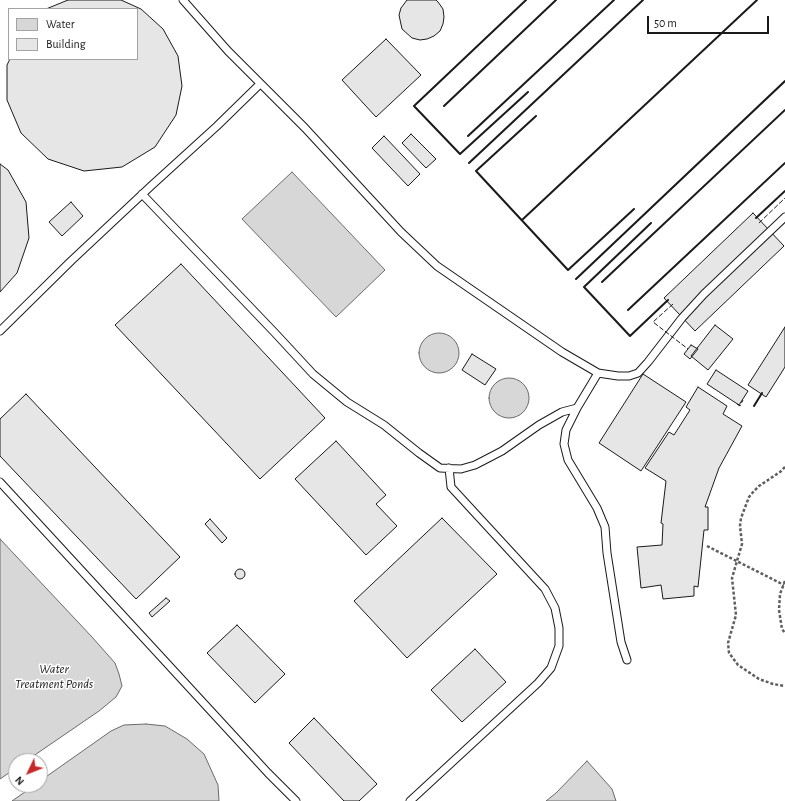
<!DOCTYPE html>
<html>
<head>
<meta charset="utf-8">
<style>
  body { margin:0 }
  #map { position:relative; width:785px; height:801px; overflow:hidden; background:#fff; font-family:"Alegreya Sans",sans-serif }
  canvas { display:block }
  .legend { position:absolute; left:8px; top:8px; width:130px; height:52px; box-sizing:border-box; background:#fff; border:1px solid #a3a3a3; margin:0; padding:5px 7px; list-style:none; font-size:12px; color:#1a1a1a }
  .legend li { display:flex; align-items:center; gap:8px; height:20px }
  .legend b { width:20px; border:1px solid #a3a3a3 }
  .north { position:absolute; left:8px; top:753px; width:40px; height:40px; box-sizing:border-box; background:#fff; border:1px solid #a3a3a3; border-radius:50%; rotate:227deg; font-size:11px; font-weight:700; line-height:16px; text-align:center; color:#1a1a1a }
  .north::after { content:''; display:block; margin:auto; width:14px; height:18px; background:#c62828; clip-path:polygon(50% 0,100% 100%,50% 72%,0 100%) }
  .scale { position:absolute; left:647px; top:16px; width:122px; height:18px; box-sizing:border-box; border:2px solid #1a1a1a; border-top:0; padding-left:5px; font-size:12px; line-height:14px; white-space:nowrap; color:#1a1a1a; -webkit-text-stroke:3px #fff; paint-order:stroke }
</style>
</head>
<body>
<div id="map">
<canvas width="785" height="801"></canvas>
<ul class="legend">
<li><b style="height:11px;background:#d7d7d7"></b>Water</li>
<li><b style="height:11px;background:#e6e6e6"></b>Building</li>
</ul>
<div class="north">N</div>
<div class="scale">50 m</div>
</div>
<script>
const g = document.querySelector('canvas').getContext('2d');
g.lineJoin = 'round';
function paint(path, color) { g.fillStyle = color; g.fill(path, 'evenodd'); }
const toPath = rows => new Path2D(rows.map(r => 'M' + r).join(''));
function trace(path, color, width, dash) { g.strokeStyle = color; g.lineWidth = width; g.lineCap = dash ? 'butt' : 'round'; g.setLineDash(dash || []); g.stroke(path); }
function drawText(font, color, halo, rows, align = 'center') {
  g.font = font + ' "Alegreya Sans",sans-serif'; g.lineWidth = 3; g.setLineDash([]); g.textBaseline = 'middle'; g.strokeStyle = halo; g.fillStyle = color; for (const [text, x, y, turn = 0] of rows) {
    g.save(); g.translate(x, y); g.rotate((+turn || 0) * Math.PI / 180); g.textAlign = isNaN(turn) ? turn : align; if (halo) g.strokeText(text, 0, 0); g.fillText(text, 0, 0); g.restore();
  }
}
const water = toPath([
  [292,172,385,270,336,317,242,219,292,172],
  '419 353a20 20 0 1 1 40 0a20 20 0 1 1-40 0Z',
  '489 398a20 20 0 1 1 40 0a20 20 0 1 1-40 0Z',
  [0,539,92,637,115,663,119,674,122,686,116,697,99,711,26,761,16,761,16,768,0,779,0,539],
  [146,724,165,726,187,739,204,754,218,785,219,801,12,801,35,785,40,785,40,781,111,731,124,725,146,724],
  [587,761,612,789,616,801,546,801,556,793,587,761]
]);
paint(water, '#d7d7d7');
trace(water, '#6a6a6a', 1);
const building = toPath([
  [68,0,121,0,141,9,163,29,178,56,182,86,176,115,155,147,122,167,84,171,48,159,21,133,7,100,7,65,10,59,137,59,137,9,46,9,68,0],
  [407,0,436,0,438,2,443,9,444,17,443,24,440,31,434,36,427,39,420,40,412,38,402,29,399,15,401,8,407,0],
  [386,39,421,75,376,117,342,80,386,39],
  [411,134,436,159,426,168,402,143,411,134],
  [384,136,420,174,408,186,372,148,384,136],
  [0,164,8,170,26,202,29,238,17,273,0,292,0,164],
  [71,202,83,216,62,236,49,222,71,202],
  [753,213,784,246,695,331,664,298,753,213],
  [181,264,325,418,260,479,115,325,181,264],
  [715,325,733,339,708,370,691,356,715,325],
  [785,327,785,367,766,397,748,385,785,327],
  [691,345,698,349,690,359,684,354,691,345],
  [472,354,496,369,485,385,462,370,472,354],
  [716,370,748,391,739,405,707,384,716,370],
  [643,374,686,402,641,471,599,443,643,374],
  [698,387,727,406,723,414,742,426,719,468,705,507,708,507,708,530,704,530,698,587,694,586,694,596,663,599,661,585,641,588,637,547,662,545,663,524,661,523,666,481,645,468,669,432,674,435,690,410,686,407,698,387],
  [26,394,180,557,136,599,0,456,0,419,26,394],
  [336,441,386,495,376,504,397,526,366,555,295,479,336,441],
  [442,518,497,574,407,658,354,601,442,518],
  [210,519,227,538,222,543,205,524,210,519],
  '235 574a5 5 0 1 1 10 0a5 5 0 1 1-10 0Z',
  [166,598,170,601,152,617,149,613,166,598],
  [237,625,285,674,255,703,207,653,237,625],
  [475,649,506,682,462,722,431,690,475,649],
  [314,718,377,784,359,801,344,801,289,743,314,718]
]);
paint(building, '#e6e6e6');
trace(building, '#1a1a1a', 1);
const lane = toPath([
  [183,0,228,51,305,128,401,232,437,266,562,352,598,373,618,376,629,376,638,373,648,362,682,318,704,294,785,217],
  [142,194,275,333,313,374,347,402,384,425,419,453,440,468,461,469,475,465,502,451,539,425,562,412,577,408],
  [0,331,71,261,151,186,217,126,260,84],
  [598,373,577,408,566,430,564,444,568,460,597,508,605,527,607,553,621,642,627,660],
  [0,482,268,773,296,801],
  [410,801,538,683,551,668,559,646,559,628,555,608,545,589,451,487,449,468]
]);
trace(lane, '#1a1a1a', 9);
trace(toPath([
  [785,467,780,472,759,486,754,491,749,497,741,518,740,526,742,544,732,578,736,615,728,643,729,653,738,665,759,679,773,684,785,686],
  [707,546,784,585],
  [785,581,780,594,779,610,782,629,785,633]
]), '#5f5f5f', 2.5, [3, 2]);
trace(lane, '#fff', 7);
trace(toPath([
  [759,223,785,198],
  [673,304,653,322,688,349],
  [737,404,740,406,743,400]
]), '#1a1a1a', 1, [5, 2]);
trace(toPath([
  [526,0,414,106,460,154,528,92],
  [444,106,556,0],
  [536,116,476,171,568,270,634,209],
  [468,136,614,0],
  [469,163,643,0],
  [756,218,785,191],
  [522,220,757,0],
  [651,223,584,287,630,336,668,300],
  [576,279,785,81],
  [602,282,785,110],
  [628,310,785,163],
  [754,406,762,393]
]), '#1a1a1a', 2);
drawText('italic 13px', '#1a1a1a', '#fff', [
  ["Water",54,669],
  ["Treatment Ponds",54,684]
]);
</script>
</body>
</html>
